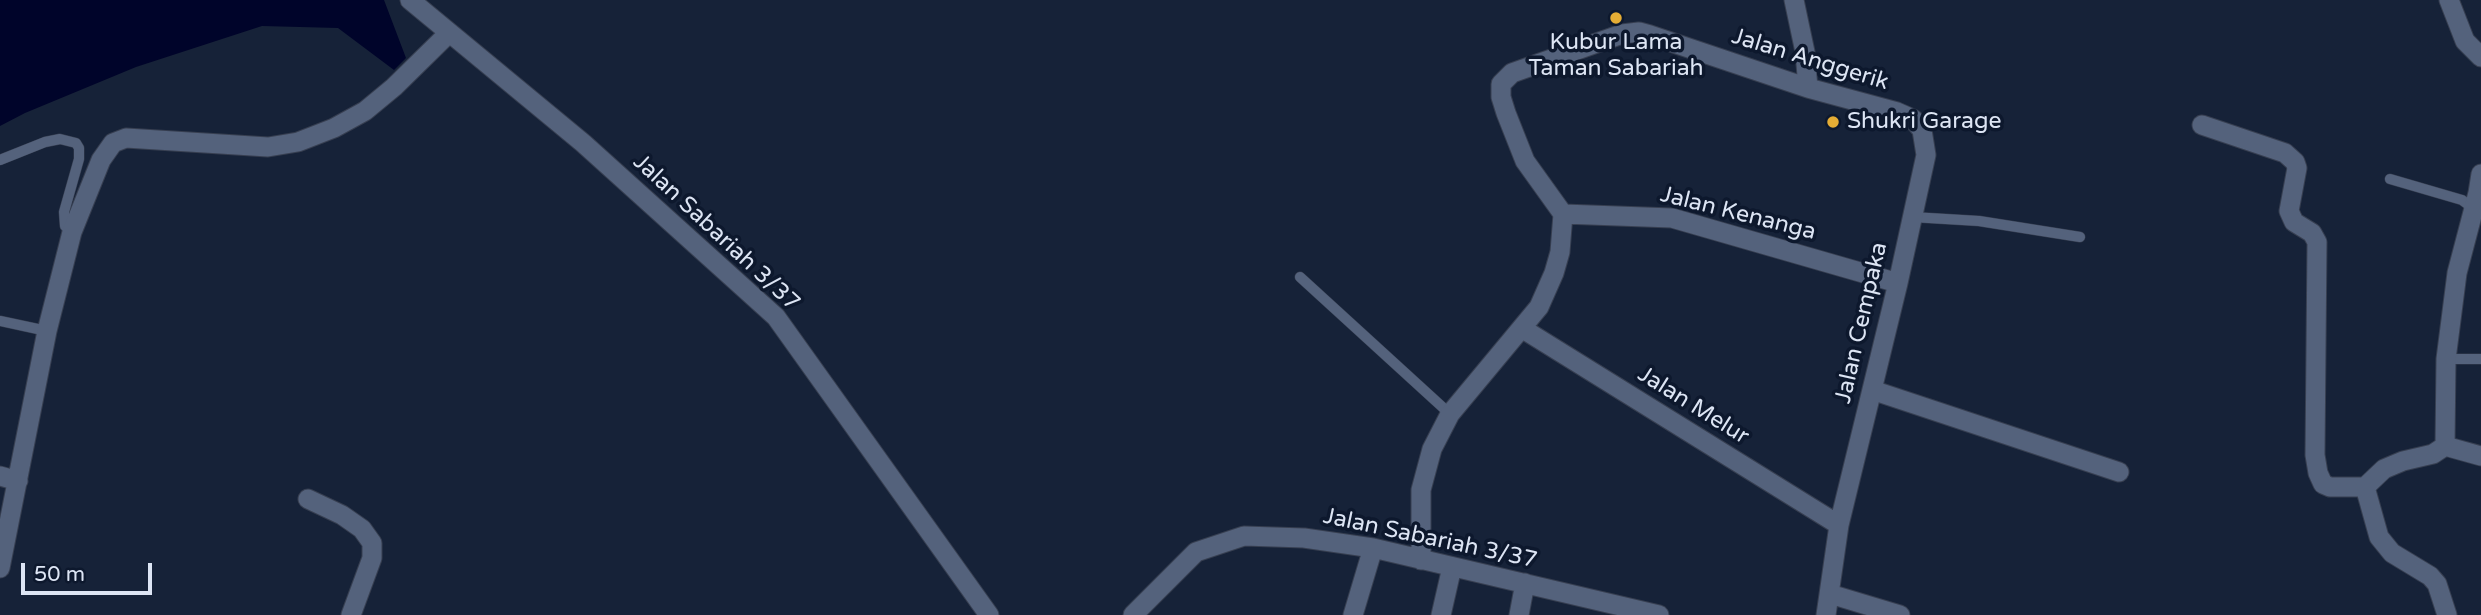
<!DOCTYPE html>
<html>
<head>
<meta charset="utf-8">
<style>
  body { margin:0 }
  #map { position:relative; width:2481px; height:615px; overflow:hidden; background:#162238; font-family:"Varela Round",sans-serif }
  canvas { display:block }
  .scale { position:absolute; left:21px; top:563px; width:131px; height:32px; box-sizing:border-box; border:4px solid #dde5f4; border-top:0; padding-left:9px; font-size:21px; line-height:24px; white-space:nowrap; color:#dde5f4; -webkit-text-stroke:5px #0d182d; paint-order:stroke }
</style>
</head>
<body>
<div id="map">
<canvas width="2481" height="615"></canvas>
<div class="scale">50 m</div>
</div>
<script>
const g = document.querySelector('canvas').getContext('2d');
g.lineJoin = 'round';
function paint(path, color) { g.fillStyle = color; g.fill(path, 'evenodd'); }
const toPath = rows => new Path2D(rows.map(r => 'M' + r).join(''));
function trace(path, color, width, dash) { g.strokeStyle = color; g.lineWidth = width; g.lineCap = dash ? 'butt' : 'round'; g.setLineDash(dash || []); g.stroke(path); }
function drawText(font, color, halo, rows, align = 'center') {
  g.font = font + ' "Varela Round",sans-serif'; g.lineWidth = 7; g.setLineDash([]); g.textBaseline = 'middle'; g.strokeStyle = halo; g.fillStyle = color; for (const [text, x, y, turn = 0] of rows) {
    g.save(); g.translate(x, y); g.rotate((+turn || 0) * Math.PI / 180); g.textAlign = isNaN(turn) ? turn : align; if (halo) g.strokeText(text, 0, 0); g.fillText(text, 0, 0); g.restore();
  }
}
paint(toPath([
  [0,0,384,0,406,58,394,70,338,28,262,26,136,67,25,113,0,126]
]), '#00042a');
const service = toPath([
  [0,160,45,142,60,139,76,143,79,148,79,159,64,212,65,226,72,232],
  [2390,179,2462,200,2474,209],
  [1912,217,1979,221,2080,237],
  [1300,277,1450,414],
  [0,321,47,331],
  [2446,359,2481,359]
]);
const minor = toPath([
  [410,0,583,143,776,317,989,615],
  [1794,0,1805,52,1808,88],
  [2449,0,2465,41,2481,57],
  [2202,125,2285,153,2295,162,2297,168,2289,211,2294,222,2312,233,2317,242,2315,455,2318,473,2323,484,2330,487,2365,487,2384,469,2403,461,2433,454,2445,446,2446,359,2457,273,2478,193,2481,174],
  [1563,214,1525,161,1506,113,1501,97,1501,84,1512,73,1622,34,1639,32,1650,35,1808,88,1897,112,1913,119,1922,130,1926,155,1898,283,1839,525,1826,615],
  [1563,214,1672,218,1898,283],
  [1523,329,1839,525],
  [1872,390,2119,472],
  [2445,446,2481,456],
  [0,476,18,481],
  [2365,487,2379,537,2392,553,2430,576,2437,584,2447,615],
  [308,499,342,515,362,529,372,543,372,558,351,615],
  [1421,560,1421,490,1432,449,1450,414,1539,307,1554,273,1560,252,1563,214],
  [0,568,47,331,72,232,101,160,113,143,126,138,268,147,298,142,334,128,365,111,394,87,449,33],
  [1830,594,1900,615],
  [1133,615,1196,552,1244,536,1304,538,1373,548,1659,615],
  [1353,615,1373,548],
  [1441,615,1452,567],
  [1519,615,1525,583]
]);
trace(service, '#373f51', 11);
trace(minor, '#373f51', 21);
trace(service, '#54627c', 10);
trace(minor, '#54627c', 19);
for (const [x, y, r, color] of [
  [1616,18,7,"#e5ad35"],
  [1833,122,7,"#e5ad35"]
]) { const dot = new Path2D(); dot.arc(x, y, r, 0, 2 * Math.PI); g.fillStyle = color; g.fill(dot); trace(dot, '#0d182d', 2.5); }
drawText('23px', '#dde5f4', '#0d182d', [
  ["Kubur Lama",1616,43],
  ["Taman Sabariah",1616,69],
  ["Shukri Garage",1847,122,"left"]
]);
drawText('23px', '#dde5f4', '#0d182d', [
  ["Jalan Anggerik",1810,60,17],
  ["Jalan Kenanga",1738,214,14],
  ["Jalan Sabariah 3/37",716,233,43],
  ["Jalan Cempaka",1862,323,-77],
  ["Jalan Melur",1693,406,32],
  ["Jalan Sabariah 3/37",1430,539,12]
]);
</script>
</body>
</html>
